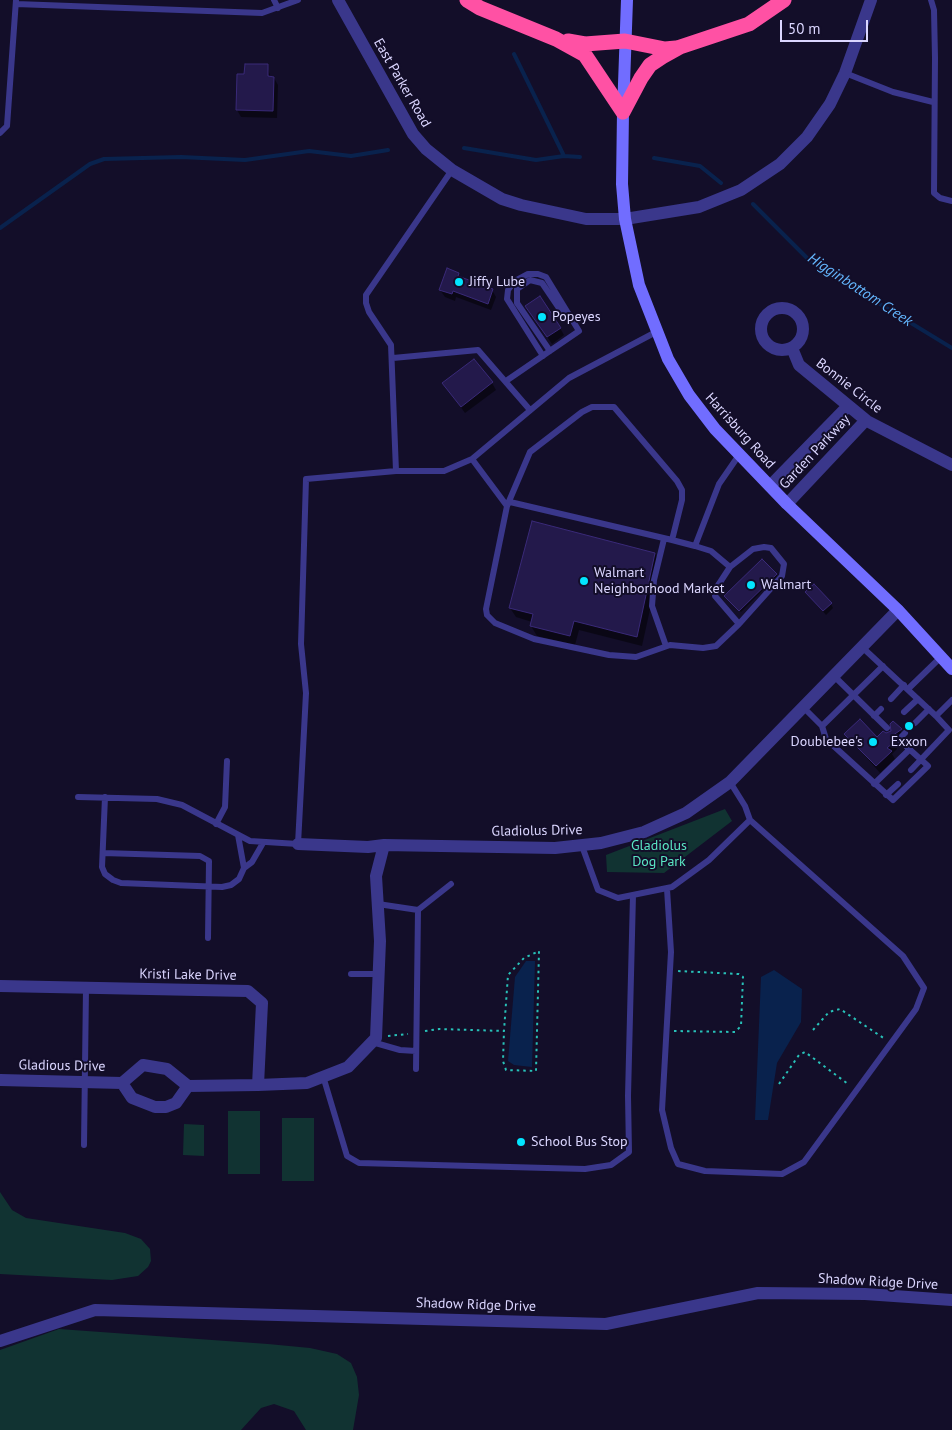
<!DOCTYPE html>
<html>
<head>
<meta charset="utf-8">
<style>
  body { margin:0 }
  #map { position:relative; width:952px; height:1430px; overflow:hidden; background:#130e29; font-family:"PT Sans",sans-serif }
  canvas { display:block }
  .scale { position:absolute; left:780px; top:20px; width:88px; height:22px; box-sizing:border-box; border:2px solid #dbd6ff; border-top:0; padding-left:6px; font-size:15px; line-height:18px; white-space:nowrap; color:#dbd6ff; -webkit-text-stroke:4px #130e29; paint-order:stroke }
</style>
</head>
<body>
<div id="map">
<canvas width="952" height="1430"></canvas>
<div class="scale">50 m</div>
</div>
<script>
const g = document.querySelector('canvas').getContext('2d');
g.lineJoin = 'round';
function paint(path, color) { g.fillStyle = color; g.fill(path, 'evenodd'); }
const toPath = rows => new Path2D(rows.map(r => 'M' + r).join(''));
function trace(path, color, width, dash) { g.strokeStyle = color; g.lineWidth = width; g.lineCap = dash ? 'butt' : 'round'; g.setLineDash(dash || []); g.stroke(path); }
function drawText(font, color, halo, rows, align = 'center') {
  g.font = font + ' "PT Sans",sans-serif'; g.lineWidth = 4; g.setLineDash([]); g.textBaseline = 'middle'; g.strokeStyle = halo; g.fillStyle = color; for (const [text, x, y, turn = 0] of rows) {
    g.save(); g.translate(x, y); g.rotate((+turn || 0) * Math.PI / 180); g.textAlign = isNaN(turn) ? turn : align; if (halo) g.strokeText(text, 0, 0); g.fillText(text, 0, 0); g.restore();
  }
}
paint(toPath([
  [725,809,732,821,664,873,607,872,606,855],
  [228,1111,260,1111,260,1174,228,1174],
  [282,1118,314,1118,314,1181,282,1181],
  [184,1124,204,1125,204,1156,183,1155],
  [0,1192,12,1210,26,1218,125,1233,141,1239,150,1249,151,1261,148,1267,138,1276,112,1280,0,1274],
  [59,1329,268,1344,310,1348,337,1354,351,1363,357,1377,359,1395,353,1430,306,1430,294,1411,274,1404,261,1408,241,1430,0,1430,0,1350]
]), '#113332');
paint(toPath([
  [526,961,535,961,532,1067,514,1065,508,1061,515,977],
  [774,970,802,989,801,1022,777,1063,768,1120,755,1120,761,977]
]), '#09224d');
paint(toPath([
  [267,66,271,78,274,78,278,85,277,118,241,117,237,110,246,76],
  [458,274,461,278,492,290,496,297,491,310,456,297,455,301,445,297,440,290],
  [531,313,560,328,564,335,552,344],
  [492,383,496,390,465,413,444,384],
  [655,554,660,564,642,646,579,630,575,645,537,636,531,626,532,622,516,617,510,608],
  [776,574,777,576,741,612,727,598],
  [807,593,831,604,833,608,826,615],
  [893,722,905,737,895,744,897,749,892,754,895,759,880,773,846,734,877,739,892,732]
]), '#0007');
trace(toPath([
  [514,54,564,156],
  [464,148,536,160,564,156,580,157],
  [654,158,700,166,721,183],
  [753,204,811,262,952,348],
  [0,228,90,164,104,159,181,157,245,160,309,151,351,156,388,150]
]), '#09224d', 4);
const building = toPath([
  [245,64,268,64,268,76,274,77,273,111,236,110,237,74,244,74,245,64],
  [447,268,459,273,458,276,493,289,488,304,453,291,452,294,439,290,447,268],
  [540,296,561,328,547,337,525,306,540,296],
  [474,359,493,382,461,407,442,383,474,359],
  [532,521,655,553,637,637,574,621,570,636,530,626,533,614,509,608,532,521],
  [762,559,777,574,739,611,724,596,762,559],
  [814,584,832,603,823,611,805,592,814,584],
  [860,719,877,737,883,731,886,733,891,731,890,724,893,721,902,729,892,736,894,742,887,748,892,751,876,766,844,734,860,719]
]);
paint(building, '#23194b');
trace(building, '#3a2a79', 1);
trace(toPath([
  [813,1030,829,1012,840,1009,885,1039],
  [425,1031,439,1029,504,1031,508,975,524,958,539,951,536,1071,506,1070,503,1061,504,1031],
  [674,1031,735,1032,741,1026,743,977,739,974,678,971],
  [388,1036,408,1034],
  [779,1084,799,1055,805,1052,848,1084]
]), '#28c1b8', 2, [2.5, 4]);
trace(toPath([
  [274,0,278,8],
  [931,0,934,10,935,58,934,193,940,198,952,201],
  [16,4,262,13,298,0],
  [845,73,893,92,933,102],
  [0,133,7,126,16,0],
  [452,170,366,295,366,303,369,312,391,345,396,471,444,471,472,459,569,378,656,332],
  [550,351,517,303,517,289,530,280,542,283,561,311,569,314],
  [393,358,478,350,530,410],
  [506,381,579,331,546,277,538,274,528,274,515,281,508,290,507,299,543,356],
  [472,459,507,506,486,609,487,615,495,623,534,639,609,655,636,657,670,645,703,648,716,646,739,624],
  [510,502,672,540],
  [507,506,530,452,582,412,592,407,614,407,677,481,682,490,682,500,672,540,695,546],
  [664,539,654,580,652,606,666,646],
  [730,567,715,590,715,596,739,624,782,576,784,564,771,548,764,547,753,549,730,567,711,551,695,546,719,484,739,455],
  [862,647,936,716,952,700],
  [834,676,887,728],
  [908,689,941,657],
  [891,699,904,685],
  [803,707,822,726,883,666],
  [904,712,918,699],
  [874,716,881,709],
  [915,723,929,709],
  [822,726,826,739,893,800,928,766,897,738],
  [899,739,905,733],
  [911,770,949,730,936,716],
  [874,784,910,749],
  [886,795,898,784],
  [78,797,157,799,182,805,250,841,298,844,306,693,301,644,306,479,396,471],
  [105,797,102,867,105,874,113,880,121,883,222,887,231,885,239,879,244,868],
  [216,824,225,807,227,761],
  [238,835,244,868,252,862,263,843],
  [582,846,598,890,618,898,672,887,709,860,750,820],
  [103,853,200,856,209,861,208,938],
  [667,889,671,952,662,1110,671,1148,678,1164,705,1171,782,1174,804,1162,916,1009,924,988,903,956,750,820,745,806,730,782],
  [378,904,418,910,451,884],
  [351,974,379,974],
  [372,1042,400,1050,416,1051],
  [416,1069,418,910],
  [323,1076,347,1156,359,1163,585,1169,611,1165,629,1152,628,1096,633,895],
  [84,1145,86,988]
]), '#3a378b', 6);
trace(toPath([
  '761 329a21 21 0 1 1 42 0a21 21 0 1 1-42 0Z',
  [792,348,799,365,867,421,952,465],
  [770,486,848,406],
  [787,504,866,420],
  [298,844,368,847,384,845,555,848,601,843,644,832,686,813,730,782,898,610],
  [0,986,248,991,262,1003,258,1085],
  [0,1080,122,1083,143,1065,167,1069,188,1086,258,1085,307,1083,348,1067,376,1038,380,941,376,876,384,845],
  [122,1083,132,1098,155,1107,166,1107,176,1103,188,1086],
  [0,1341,95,1310,606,1324,758,1293,865,1294,952,1300]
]), '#3a378b', 12);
trace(toPath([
  [338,0,413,134,426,149,452,170,502,199,521,205,586,219,625,219,699,207,741,190,780,164,807,137,830,104,845,73,871,0]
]), '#3a378b', 12);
trace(toPath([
  [627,0,623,112,622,184,625,219,639,285,668,359,689,395,715,429,787,504,898,610,952,669]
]), '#716dff', 12);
trace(toPath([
  [467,0,480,8,556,39,585,55,623,112],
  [568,41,585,44,625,41,665,49,676,48],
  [623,112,641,78,650,65,662,57,680,47,749,24,784,0]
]), '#ff51a4', 15);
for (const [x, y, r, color] of [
  [459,282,5,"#02e5ff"],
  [542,317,5,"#02e5ff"],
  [584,581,5,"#02e5ff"],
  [751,585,5,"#02e5ff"],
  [909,726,5,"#02e5ff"],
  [873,742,5,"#02e5ff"],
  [521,1142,5,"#02e5ff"]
]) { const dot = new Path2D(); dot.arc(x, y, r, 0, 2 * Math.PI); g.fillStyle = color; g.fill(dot); trace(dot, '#130e29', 2); }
drawText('14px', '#dbd6ff', '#130e29', [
  ["East Parker Road",402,83,60],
  ["Bonnie Circle",849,386,38],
  ["Harrisburg Road",740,431,48],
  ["Garden Parkway",815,452,-47],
  ["Gladiolus Drive",537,831,-1],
  ["Kristi Lake Drive",188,975,1],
  ["Gladious Drive",62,1066,1],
  ["Shadow Ridge Drive",878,1282,3],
  ["Shadow Ridge Drive",476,1305,2]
]);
drawText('14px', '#dbd6ff', '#130e29', [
  ["Jiffy Lube",469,282],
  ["Popeyes",552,317],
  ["Walmart",594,573],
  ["Neighborhood Market",594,589],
  ["Walmart",761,585],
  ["Doublebee's",863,742,"right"],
  ["Exxon",909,742,"center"],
  ["School Bus Stop",531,1142]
], 'left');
drawText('14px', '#5ae7c4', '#130e29', [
  ["Gladiolus",659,846],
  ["Dog Park",659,862]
]);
drawText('italic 15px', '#64b7ff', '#130e29', [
  ["Higginbottom Creek",860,290,33]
]);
</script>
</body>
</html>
